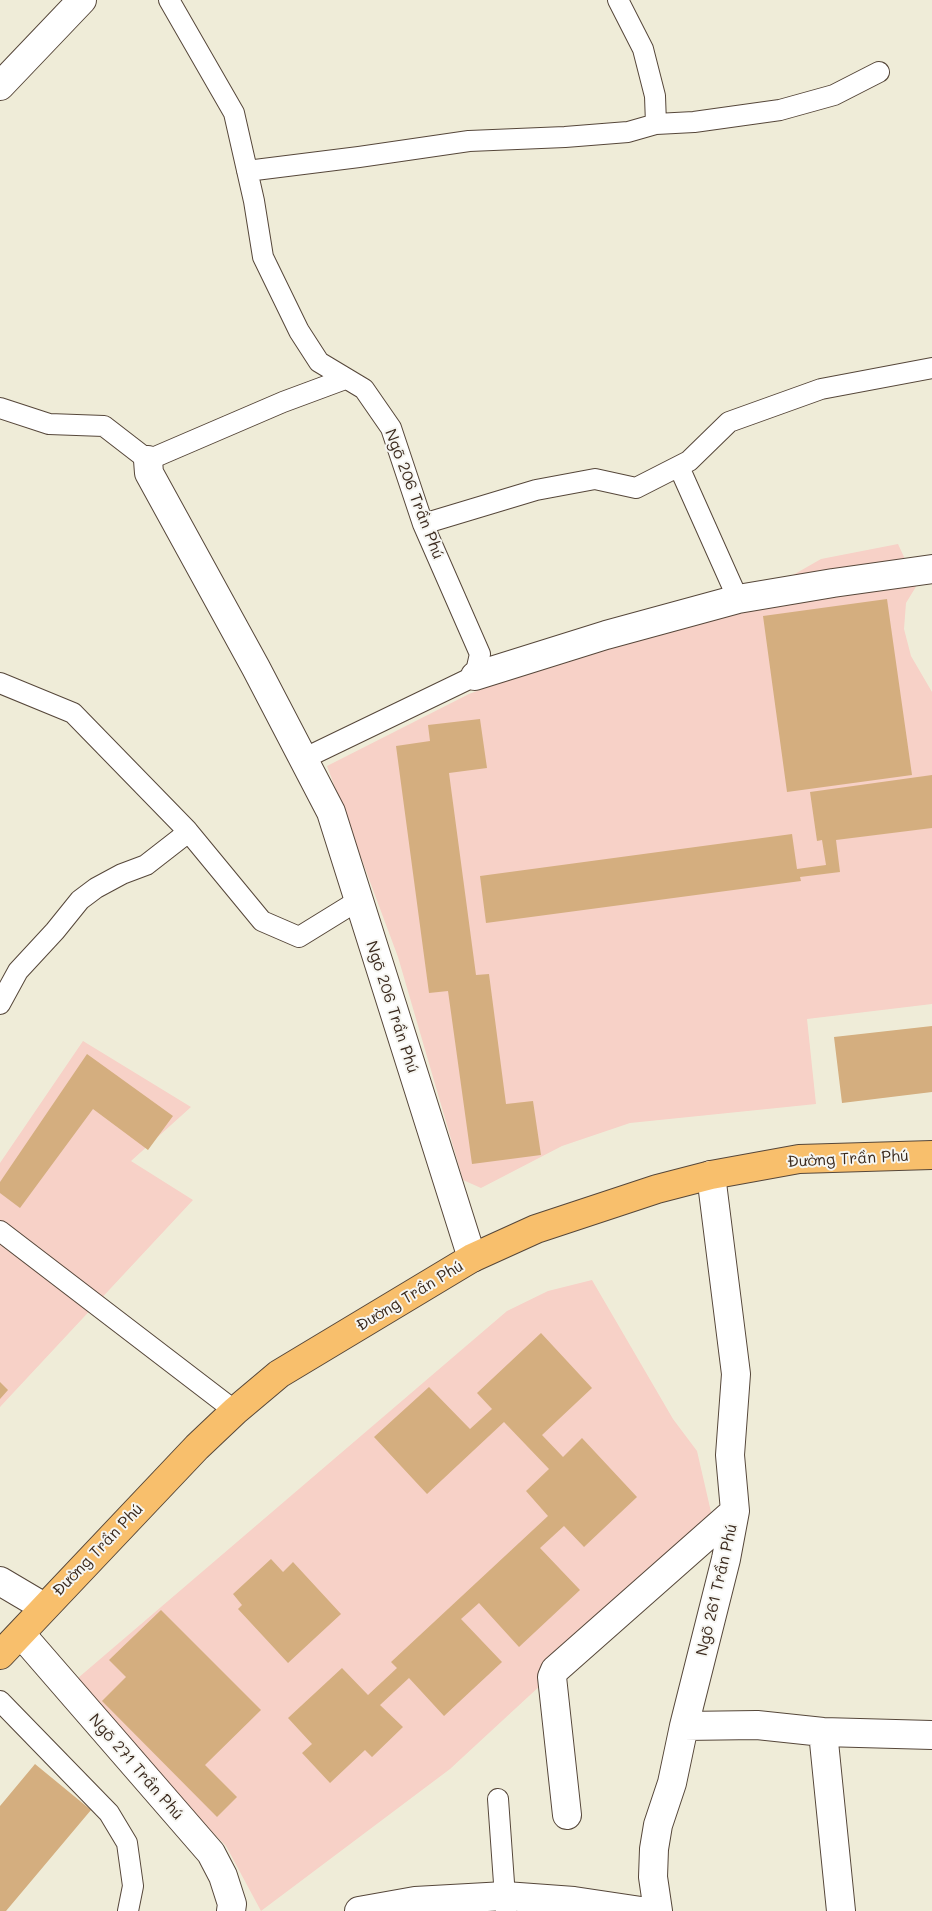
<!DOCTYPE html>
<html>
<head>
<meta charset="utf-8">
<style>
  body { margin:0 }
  canvas { display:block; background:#efecd8 }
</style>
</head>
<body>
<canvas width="932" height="1911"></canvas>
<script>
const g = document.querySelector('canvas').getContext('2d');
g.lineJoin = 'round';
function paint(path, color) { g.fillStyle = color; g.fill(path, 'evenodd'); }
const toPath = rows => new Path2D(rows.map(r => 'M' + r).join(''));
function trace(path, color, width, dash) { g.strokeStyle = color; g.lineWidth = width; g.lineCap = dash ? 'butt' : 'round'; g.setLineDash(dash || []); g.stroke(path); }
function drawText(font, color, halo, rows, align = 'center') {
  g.font = font + ' Mali,sans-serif'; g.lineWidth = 4; g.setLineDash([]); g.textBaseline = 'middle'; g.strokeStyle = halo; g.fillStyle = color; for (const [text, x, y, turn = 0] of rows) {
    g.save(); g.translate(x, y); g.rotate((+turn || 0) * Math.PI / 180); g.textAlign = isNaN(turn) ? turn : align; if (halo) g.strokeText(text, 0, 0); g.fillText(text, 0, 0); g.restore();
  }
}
paint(toPath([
  [898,544,917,585,906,603,904,629,911,656,932,692,932,1004,807,1019,816,1104,630,1123,562,1146,481,1188,463,1180,398,957,327,766,469,694,552,663,765,591,821,559],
  [83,1041,191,1107,131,1161,193,1200,0,1407,0,1163],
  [592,1280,673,1419,697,1451,714,1525,450,1769,261,1911,226,1846,71,1684,507,1311,548,1291]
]), '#f7d1c7');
paint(toPath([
  [887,599,912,775,787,792,763,616],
  [480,719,487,768,449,773,476,975,489,974,506,1104,533,1101,541,1155,472,1164,448,991,429,993,396,746,430,741,428,725],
  [932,775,932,828,836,840,840,872,800,877,801,881,486,923,480,876,792,834,797,869,826,865,822,840,817,841,810,792],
  [932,1026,932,1092,842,1103,834,1037],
  [87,1054,173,1116,148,1150,93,1109,20,1208,0,1193,0,1182],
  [541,1333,592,1388,542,1435,563,1457,582,1438,637,1497,584,1547,564,1526,540,1548,580,1590,519,1647,479,1603,461,1619,502,1662,444,1716,409,1678,380,1705,403,1727,372,1757,365,1750,330,1783,302,1753,312,1744,288,1718,342,1668,368,1695,397,1668,391,1662,548,1516,526,1491,549,1469,504,1422,427,1494,374,1437,429,1387,470,1429,492,1409,477,1393],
  [0,1382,8,1390,0,1399],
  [271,1559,283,1572,293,1562,341,1614,288,1663,238,1609,242,1605,233,1594],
  [161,1610,261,1710,205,1765,237,1797,217,1817,102,1701,126,1677,109,1660],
  [35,1764,91,1810,6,1911,0,1911,0,1806]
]), '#d4ae7f');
const service = toPath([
  [169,0,234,113,254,201,263,257,299,331,319,362,364,389,391,428,423,524,480,654,475,676,303,759],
  [618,0,643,49,655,96,656,124],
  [247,171,359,157,469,141,565,137,628,132,656,124,694,122,780,110,834,95,879,72],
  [0,408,49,424,104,426,148,460,283,402,345,379],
  [679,467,738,599],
  [423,524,536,490,595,479,636,488,689,461,729,422,821,389,932,368],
  [0,683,73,713,187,830,262,921,299,937,359,900],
  [0,1004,18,971,55,931,80,900,96,888,122,874,146,865,182,837,187,830],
  [0,1231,235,1411],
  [0,1701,109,1813,127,1843,133,1886,128,1911],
  [498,1799,506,1911]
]);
const minor = toPath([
  [0,86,82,0],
  [148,460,149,473,256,668,331,812,472,1258],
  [475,676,606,635,738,599,833,583,932,569],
  [0,1581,44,1607],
  [21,1634,211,1853,223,1876,232,1904,231,1911],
  [684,1726,757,1725,823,1732,932,1735],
  [823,1732,841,1911],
  [567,1815,552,1677,555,1670,735,1511],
  [359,1911,415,1901,505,1896,574,1901,641,1911],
  [658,1911,653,1877,654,1849,658,1825,672,1783,684,1726,726,1559,735,1511,730,1455,736,1374,711,1175]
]);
const primary = toPath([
  [0,1655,197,1447,235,1411,279,1374,472,1258,536,1229,657,1189,711,1175,799,1159,932,1155]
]);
trace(service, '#56473a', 22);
trace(minor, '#56473a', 30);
trace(primary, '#56473a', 30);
trace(service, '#fff', 20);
trace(minor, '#fff', 28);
trace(primary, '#f8bf6c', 28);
drawText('16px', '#3b2a1e', '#f6f6f2', [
  ["Ngõ 206 Trần Phú",414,494,69],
  ["Ngõ 206 Trần Phú",392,1007,72],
  ["Đường Trần Phú",848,1159,-3],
  ["Đường Trần Phú",410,1296,-31],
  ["Đường Trần Phú",98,1550,-46],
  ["Ngõ 261 Trần Phú",717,1590,-77],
  ["Ngõ 271 Trần Phú",136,1767,49]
]);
</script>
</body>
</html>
